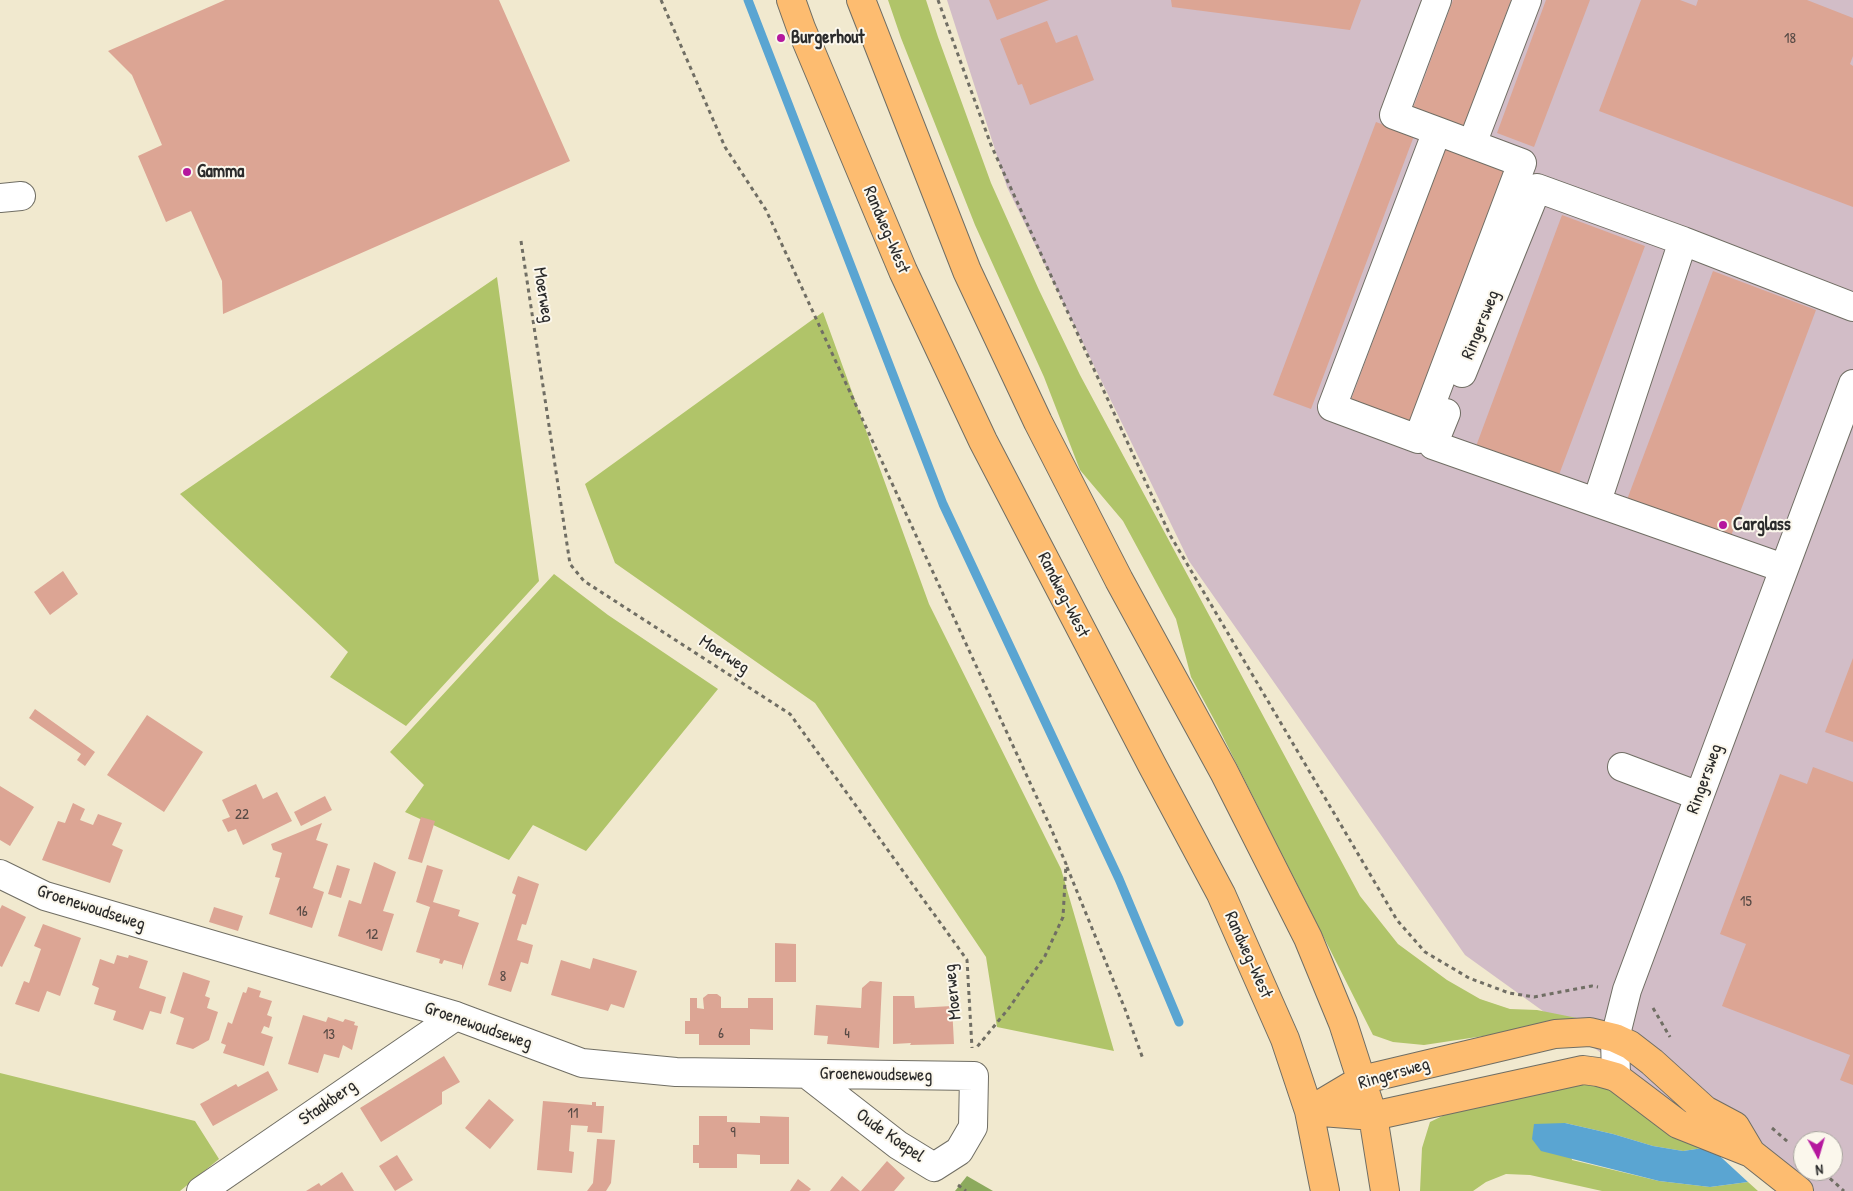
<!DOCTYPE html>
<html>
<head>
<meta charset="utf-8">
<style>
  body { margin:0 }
  #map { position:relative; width:1853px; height:1191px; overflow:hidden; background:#f1e9cf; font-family:"Patrick Hand",sans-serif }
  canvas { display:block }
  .north { position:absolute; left:1793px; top:1131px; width:50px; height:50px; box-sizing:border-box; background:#fbf7ec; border:1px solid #a8a59f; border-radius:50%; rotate:174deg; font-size:14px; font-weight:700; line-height:20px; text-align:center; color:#2b2b2b }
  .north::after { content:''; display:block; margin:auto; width:18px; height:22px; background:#b5179e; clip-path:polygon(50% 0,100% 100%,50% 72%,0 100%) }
</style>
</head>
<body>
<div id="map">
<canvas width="1853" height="1191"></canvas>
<div class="north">N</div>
</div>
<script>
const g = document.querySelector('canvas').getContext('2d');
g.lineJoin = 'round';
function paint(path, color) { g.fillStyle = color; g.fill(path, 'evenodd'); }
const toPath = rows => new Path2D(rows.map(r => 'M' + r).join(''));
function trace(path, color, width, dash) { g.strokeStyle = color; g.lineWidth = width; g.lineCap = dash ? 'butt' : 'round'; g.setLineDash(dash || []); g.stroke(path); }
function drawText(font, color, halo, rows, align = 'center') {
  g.font = font + ' "Patrick Hand",sans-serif'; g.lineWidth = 4; g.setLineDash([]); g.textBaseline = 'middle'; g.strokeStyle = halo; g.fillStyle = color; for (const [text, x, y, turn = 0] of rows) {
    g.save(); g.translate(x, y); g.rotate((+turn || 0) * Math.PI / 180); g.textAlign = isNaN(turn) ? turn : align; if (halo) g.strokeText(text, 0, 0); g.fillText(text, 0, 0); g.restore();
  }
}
paint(toPath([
  [947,0,1853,0,1853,1191,1793,1191,1465,955,1189,561,1007,187],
  [1803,1141,1833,1141,1833,1171,1803,1171]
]), '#d2bdc7');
paint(toPath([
  [888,0,926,0,938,37,991,183,1039,290,1080,375,1360,896,1398,944,1447,980,1480,999,1510,1009,1537,1010,1582,1019,1575,1018,1541,1024,1517,1031,1424,1045,1393,1042,1373,1035,1217,725,1191,677,1176,619,1123,521,1080,470,1044,377,975,225,901,38],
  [497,277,539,581,406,726,330,677,348,652,180,494],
  [823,312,929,604,1061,869,1114,1051,997,1027,986,957,815,703,615,563,585,484],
  [554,574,608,615,718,689,586,851,533,825,509,860,405,812,424,785,390,752],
  [0,1073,195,1121,219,1159,180,1191,0,1191],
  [1593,1079,1710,1147,1683,1151,1653,1146,1613,1134,1565,1123,1572,1160,1659,1181,1710,1187,1748,1182,1758,1191,1602,1191,1530,1175,1506,1174,1486,1182,1473,1191,1420,1191,1422,1148,1430,1122,1465,1105]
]), '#b0c469');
paint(toPath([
  [967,1176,993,1191,955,1191]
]), '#8caa5d');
paint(toPath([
  [1565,1123,1613,1134,1653,1146,1683,1151,1710,1147,1748,1182,1710,1187,1659,1181,1541,1151,1532,1139,1534,1124]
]), '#5aa5d2');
trace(toPath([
  [748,0,943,504,1119,879,1179,1022]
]), '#5aa5d2', 9);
paint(toPath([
  [225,0,499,0,570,161,223,314,222,281,191,211,166,222,138,156,162,145,132,75,108,51],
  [989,0,1049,0,997,20],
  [1171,0,1361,0,1350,30,1172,7],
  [1453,0,1511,0,1462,130,1412,111],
  [1546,0,1590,0,1534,147,1497,133],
  [1641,0,1680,0,1696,6,1698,0,1807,0,1853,18,1853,56,1850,64,1853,66,1853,207,1599,111],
  [1047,21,1056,43,1077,35,1094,80,1030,105,1022,84,1018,85,1000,39],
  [1376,122,1414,136,1311,409,1273,395],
  [1445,148,1504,170,1410,422,1351,400],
  [1562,215,1645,246,1557,480,1475,449],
  [1713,271,1816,310,1728,544,1625,505],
  [63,571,78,594,50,615,34,592],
  [1853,658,1853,742,1825,732],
  [35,709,95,752,85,766,77,760,81,754,29,718],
  [147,715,203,752,164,812,107,775],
  [1813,767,1853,782,1853,1085,1840,1080,1850,1055,1722,1006,1746,944,1720,934,1780,774,1807,784],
  [256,784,263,799,277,792,292,821,243,845,236,829,228,832,222,820,230,817,222,800],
  [0,786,34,807,10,846,0,840],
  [325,796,332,810,301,826,294,812],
  [73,803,85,809,80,820,93,825,98,814,122,823,112,845,123,850,110,883,42,860,58,821,65,823],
  [421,817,435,821,422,863,408,859],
  [322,823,316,840,328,844,313,888,324,892,312,928,269,914,280,878,275,877,282,853,273,850,271,844],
  [374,862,396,872,383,911,394,914,382,951,338,936,349,900,361,904],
  [337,865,350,869,341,898,328,894],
  [427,865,443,870,433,902,460,910,458,916,479,923,462,970,462,965,444,960,442,964,439,963,440,959,416,952,430,907,416,902],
  [518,876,539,884,526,925,522,924,517,940,533,945,528,964,521,962,511,992,488,985,516,895,512,893],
  [2,905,26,917,2,967,0,966,0,909],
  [214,907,243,916,238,931,209,922],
  [43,924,81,938,60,996,47,991,39,1012,15,1004,24,981,29,983,41,949,34,946],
  [775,943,796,944,796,982,775,982],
  [117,955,128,958,129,955,148,961,139,988,166,997,161,1014,150,1011,143,1030,113,1020,116,1011,94,1004,99,988,92,985,100,959,114,964],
  [593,958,637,971,624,1008,611,1004,608,1011,551,995,561,960,590,969],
  [183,972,210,981,205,996,210,998,207,1008,218,1012,209,1040,193,1049,176,1044,184,1018,170,1013],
  [870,981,882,982,879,1048,827,1044,828,1036,814,1035,816,1005,861,1008,862,988],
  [248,987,261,991,259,997,272,1001,267,1015,272,1017,269,1028,264,1026,261,1033,273,1037,264,1066,223,1053,226,1045,221,1043,228,1022,232,1024,243,992,246,993],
  [708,994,717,994,721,997,721,1008,748,1008,748,998,773,998,773,1030,750,1029,750,1045,699,1045,699,1034,685,1034,685,1021,690,1021,690,998,697,998,697,1008,704,1009,703,998],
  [893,996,914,996,915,1008,952,1006,954,1044,910,1045,911,1043,893,1044],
  [303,1015,326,1022,328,1017,343,1022,345,1019,355,1022,354,1025,358,1026,352,1050,343,1045,339,1058,324,1054,318,1073,288,1064],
  [444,1056,460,1082,442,1092,442,1104,381,1142,360,1108],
  [268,1071,278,1090,213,1126,200,1104,236,1084,238,1087],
  [489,1099,514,1120,490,1149,465,1128],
  [543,1101,592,1105,592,1102,596,1102,596,1106,604,1106,602,1133,587,1132,588,1126,571,1125,569,1151,574,1152,572,1173,537,1170],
  [699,1116,727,1116,727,1122,760,1123,760,1116,789,1117,789,1164,760,1164,760,1155,737,1154,737,1168,699,1168,699,1163,693,1163,693,1145,699,1145],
  [597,1139,615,1140,611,1183,606,1191,587,1191,593,1183],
  [397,1155,413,1180,395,1191,379,1166],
  [887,1161,905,1178,894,1191,861,1191],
  [342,1172,354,1191,306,1191,319,1183,321,1186],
  [842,1176,860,1191,830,1191],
  [798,1179,811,1189,809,1191,790,1191]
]), '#dca594');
const minor = toPath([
  [1437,131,1332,407,1418,439,1522,163,1437,131,1394,115,1437,0],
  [1472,144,1527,0],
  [0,198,21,196],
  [1462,373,1537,188,1683,241],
  [1446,413,1433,445,1783,568],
  [1597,501,1683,241,1853,307],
  [1622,767,1699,796],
  [0,874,45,896,456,1016,582,1063,676,1072,974,1076,973,1127,959,1151,934,1167,898,1145,808,1075],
  [1616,1077,1615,1038,1627,990,1853,384],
  [201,1191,456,1016]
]);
const major = toPath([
  [791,0,801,28,903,271,983,441,1152,765,1221,894,1285,1039,1309,1111,1325,1191],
  [861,0,967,271,1038,422,1119,580,1224,772,1308,938,1343,1023,1373,1116,1385,1191],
  [1309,1111,1373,1116,1583,1070,1598,1072,1616,1077,1678,1124,1751,1153,1799,1191],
  [1309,1111,1361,1080,1555,1034,1590,1032,1615,1038,1630,1045,1652,1062,1705,1110,1735,1126,1751,1153]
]);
trace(minor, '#706e64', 30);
trace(major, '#706e64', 30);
trace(toPath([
  [661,0,725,147,766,210,1050,826,1066,864,1063,917,1045,956,1009,1008,977,1047],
  [938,0,991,145,1170,535,1397,920,1425,952,1469,978,1509,993,1534,997,1592,986,1598,987],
  [521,241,570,564,584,581,790,714,967,960,972,1048],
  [1067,867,1125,1009,1143,1059],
  [1653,1008,1670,1037],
  [1772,1128,1788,1142],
  [1824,1173,1844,1191],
  [958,1185,966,1191]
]), '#706e64', 3, [4, 4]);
trace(minor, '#fff', 28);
trace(major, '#fdbc70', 28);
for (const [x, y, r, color] of [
  [781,38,5,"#b5179e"],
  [187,172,5,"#b5179e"],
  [1723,525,5,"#b5179e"]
]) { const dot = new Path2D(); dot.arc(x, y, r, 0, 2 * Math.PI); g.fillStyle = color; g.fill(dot); trace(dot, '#fbf7ec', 2); }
drawText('15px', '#574a45', null, [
  ["18",1790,39],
  ["22",242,815],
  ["15",1746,902],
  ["16",302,912],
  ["12",372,935],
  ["8",503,977],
  ["6",721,1034],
  ["4",847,1034],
  ["13",329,1035],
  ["11",573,1114],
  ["9",733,1133]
]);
drawText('bold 18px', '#2b2b2b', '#fbf7ec', [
  ["Burgerhout",791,38],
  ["Gamma",197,172],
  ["Carglass",1733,525]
], 'left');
drawText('18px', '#2b2b2b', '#fbf7ec', [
  ["Randweg-West",886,230,67],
  ["Moerweg",543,295,81],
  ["Ringersweg",1481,325,-68],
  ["Randweg-West",1063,595,63],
  ["Moerweg",724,655,33],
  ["Ringersweg",1705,779,-70],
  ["Groenewoudseweg",91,908,18],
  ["Randweg-West",1248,955,66],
  ["Moerweg",953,992,-96],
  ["Groenewoudseweg",478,1026,19],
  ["Ringersweg",1394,1074,-16],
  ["Groenewoudseweg",876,1075,1],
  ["Staakberg",328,1103,-35],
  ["Oude Koepel",890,1136,35]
]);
</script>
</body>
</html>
